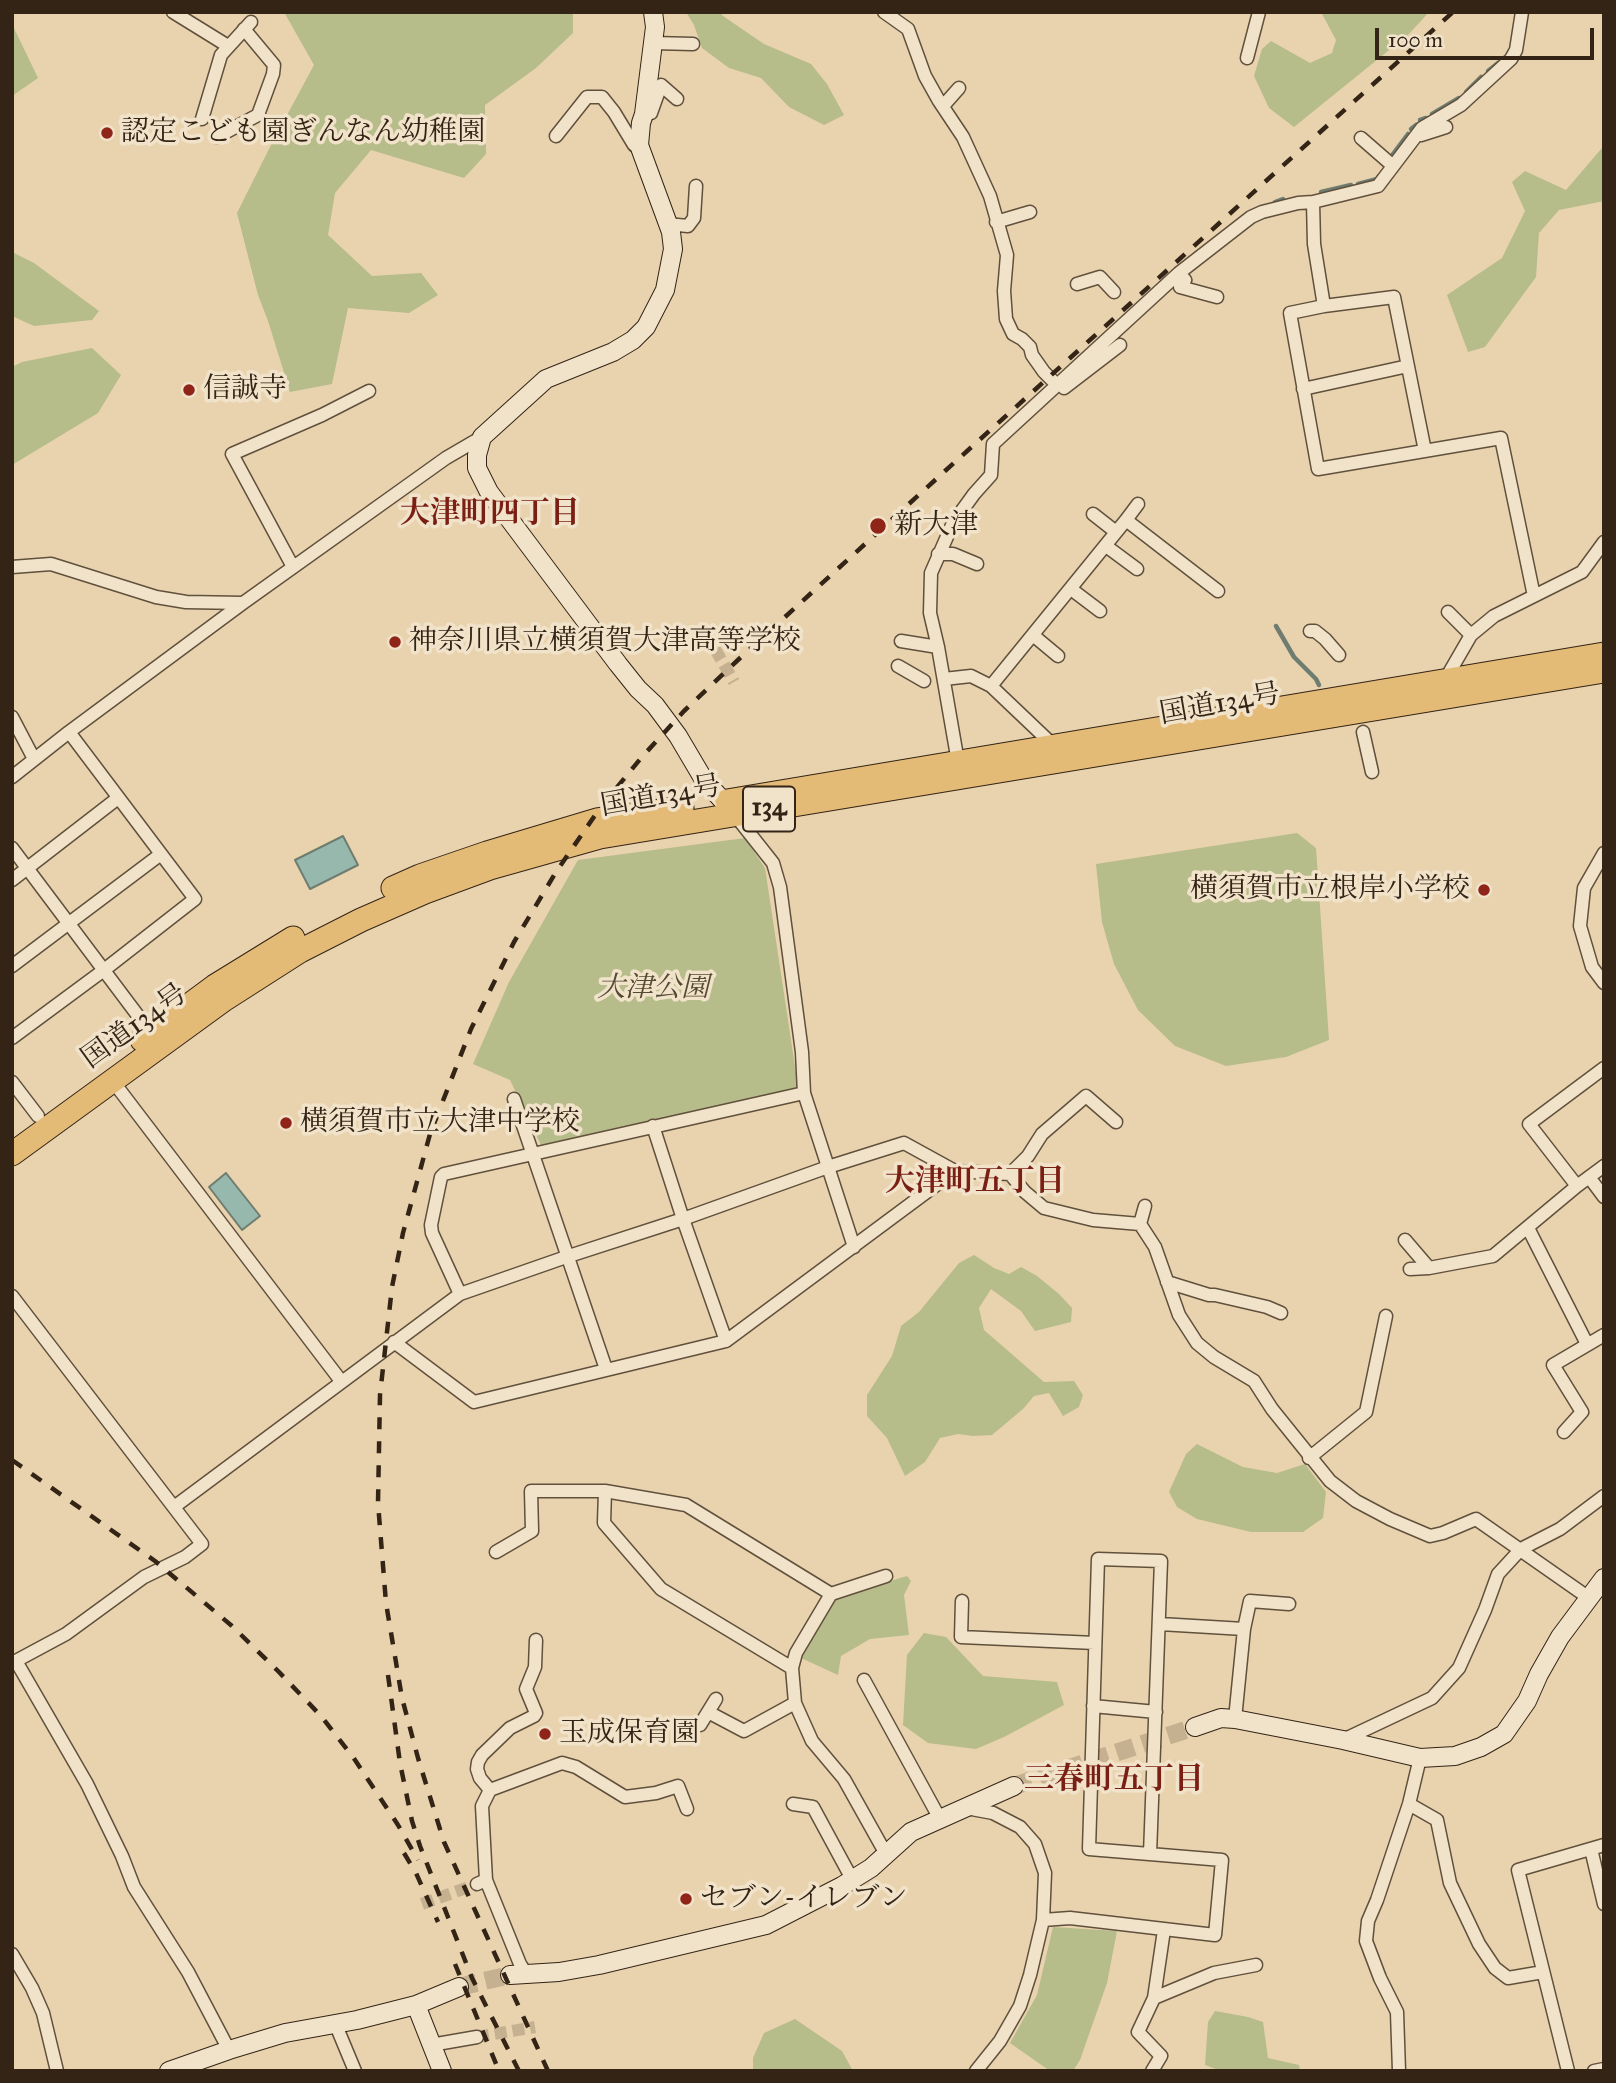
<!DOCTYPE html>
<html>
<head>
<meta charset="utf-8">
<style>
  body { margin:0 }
  #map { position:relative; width:1616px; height:2083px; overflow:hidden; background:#e9d3ae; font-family:"IM FELL Great Primer",serif }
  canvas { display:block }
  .frame { position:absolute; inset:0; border:14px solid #332416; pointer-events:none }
  .scale { position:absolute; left:1375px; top:28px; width:219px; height:32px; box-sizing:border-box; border:4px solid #332416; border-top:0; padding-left:9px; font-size:21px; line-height:24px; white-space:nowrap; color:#332416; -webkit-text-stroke:5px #f1e2ca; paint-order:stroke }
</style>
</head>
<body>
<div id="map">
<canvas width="1616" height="2083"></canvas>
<div class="frame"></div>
<div class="scale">100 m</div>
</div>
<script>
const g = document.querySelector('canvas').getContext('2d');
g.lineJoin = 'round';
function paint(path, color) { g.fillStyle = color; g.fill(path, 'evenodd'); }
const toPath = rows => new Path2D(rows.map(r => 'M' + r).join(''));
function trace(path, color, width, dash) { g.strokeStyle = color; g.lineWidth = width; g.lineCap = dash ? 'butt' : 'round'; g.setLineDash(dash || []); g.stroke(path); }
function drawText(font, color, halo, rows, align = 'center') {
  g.font = font + ' "IM FELL Great Primer","Noto Serif JP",serif'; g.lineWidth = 7; g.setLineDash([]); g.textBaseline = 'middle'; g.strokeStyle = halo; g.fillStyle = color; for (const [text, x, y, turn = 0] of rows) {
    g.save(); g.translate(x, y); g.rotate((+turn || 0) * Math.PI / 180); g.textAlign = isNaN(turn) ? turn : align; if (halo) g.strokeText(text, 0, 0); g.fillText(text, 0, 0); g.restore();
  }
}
paint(toPath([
  [284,12,573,12,573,33,536,68,485,105,486,154,464,178,371,150,335,193,328,235,372,276,421,273,438,295,409,313,348,308,332,384,290,392,268,321,258,295,237,213,272,143,314,65],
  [686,12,720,12,723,16,764,44,811,64,827,84,844,115,824,125,789,107,761,78,729,68,702,48,694,25],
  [1321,12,1429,12,1409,34,1294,127,1269,108,1254,76,1262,49,1271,41,1310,63,1332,53,1336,40],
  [12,24,38,78,12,96],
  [1604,137,1604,201,1559,210,1539,233,1536,277,1485,347,1468,352,1447,295,1502,258,1525,211,1512,182,1525,171,1566,190,1602,148],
  [12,252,34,263,99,311,92,320,34,326,12,316],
  [92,348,121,375,98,413,12,465,12,367,22,362],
  [1297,833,1316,848,1329,1040,1286,1057,1226,1066,1175,1046,1138,1010,1114,964,1102,922,1096,864],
  [745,838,765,868,799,1093,659,1119,541,1145,510,1080,473,1064,509,982,578,860],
  [974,1255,994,1268,1009,1274,1021,1267,1037,1276,1059,1294,1072,1308,1071,1322,1035,1331,1021,1311,991,1289,979,1308,984,1330,1044,1382,1074,1381,1083,1395,1079,1407,1063,1416,1049,1393,1034,1396,1023,1409,992,1435,973,1436,958,1434,940,1438,925,1462,905,1476,887,1438,867,1416,867,1395,892,1356,901,1326,919,1312,959,1263],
  [1197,1444,1243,1467,1277,1473,1305,1464,1326,1492,1323,1518,1303,1532,1251,1532,1197,1519,1177,1507,1169,1492,1186,1454],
  [907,1576,911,1581,904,1595,909,1635,870,1639,841,1656,838,1675,801,1658,837,1597],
  [924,1633,946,1637,983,1676,1057,1682,1064,1705,1004,1737,976,1749,928,1743,903,1725,907,1655],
  [1053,1927,1117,1931,1107,1983,1080,2060,1073,2071,1050,2071,1010,2043,1037,1995],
  [1215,2011,1248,2017,1263,2022,1268,2058,1299,2065,1300,2071,1221,2071,1205,2065,1208,2022],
  [795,2019,842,2051,853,2071,753,2071,753,2058,764,2033]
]), '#b6bc8a');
const water = toPath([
  [343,836,358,865,310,889,295,860,343,836],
  [226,1173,260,1216,242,1230,209,1187,226,1173]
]);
paint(water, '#97b8ac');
trace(water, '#6f7d70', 2);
trace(toPath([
  [1488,71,1498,63],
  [1466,92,1481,77],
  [1432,114,1459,98],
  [1420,120,1426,118],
  [1411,129,1416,125],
  [1390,158,1408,134],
  [1358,184,1377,179,1379,176],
  [1321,192,1351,185],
  [1275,202,1283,199],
  [1276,626,1294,657,1316,679,1319,685]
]), '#6f7d70', 4.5);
trace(toPath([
  [715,649,734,682],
  [422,1904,477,1884],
  [477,2037,535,2027]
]), '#c5b090', 12, [12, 6]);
trace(toPath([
  [1014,1786,1195,1727],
  [459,1987,510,1975]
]), '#c5b090', 18, [18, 9]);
const street = toPath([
  [173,12,228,46],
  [884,12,908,29,925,76,939,101,963,137,990,196,1007,255,1004,291,1006,319,1013,334,1022,339,1030,347,1032,355,1044,372,1057,385],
  [653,43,693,44],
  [1247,58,1259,12],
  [943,106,959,88],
  [644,114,651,113,661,85,677,99],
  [202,119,221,55,251,22],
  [1421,135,1446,127],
  [556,136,587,97,602,97,614,112,634,145,639,145],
  [217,137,258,115,273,74,274,65,244,29],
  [1361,138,1392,165],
  [1313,202,1314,244,1324,306],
  [996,222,1030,212],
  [667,224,688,226,694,218,696,186],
  [1179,273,1185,280,1180,287,1217,297],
  [1077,284,1100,277,1114,292],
  [1064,388,1120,345],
  [1303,389,1408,366],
  [1425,451,1394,297,1324,306,1290,313,1318,469,1501,438,1534,596],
  [1093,514,1116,532],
  [1126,520,1138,504],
  [1106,546,1137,569],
  [938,554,953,554,977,564],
  [12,567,51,564,156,597,186,602,243,603],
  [293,567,232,454,322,415,369,391],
  [1071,589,1100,611],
  [1448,612,1471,635],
  [1310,631,1315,631,1325,639,1339,655],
  [1034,636,1058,656],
  [901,641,938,647],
  [898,666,924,681],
  [944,679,971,676,991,686,1053,745],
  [1445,680,1471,635,1494,616,1582,572,1604,542],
  [991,686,1126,520,1218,591],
  [12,717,34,759],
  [1363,732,1372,772],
  [958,762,938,647,930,613,931,573,953,523,974,494,991,475,993,444,1179,273,1251,217,1262,212,1298,203,1313,202,1378,186,1422,128,1461,105,1511,59,1516,50,1522,12],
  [12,777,69,732,243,603,446,458,482,437],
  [735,815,773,863,780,887,802,1052,804,1093,854,1247],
  [12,848,151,1033],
  [1604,853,1584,888,1580,926,1592,967,1604,983],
  [12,880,118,798],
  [12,966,161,854],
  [12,1038,104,970,195,899,69,732],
  [1604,1068,1529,1124,1577,1186,1604,1166],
  [112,1080,341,1381],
  [12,1082,38,1116],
  [514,1099,606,1369],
  [653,1126,683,1219,726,1341],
  [1010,1174,1028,1156,1042,1134,1086,1096,1116,1122],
  [1589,1177,1604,1197],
  [1140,1224,1145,1206],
  [1528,1228,1587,1344],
  [1405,1240,1429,1268],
  [1410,1269,1429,1268,1493,1256,1577,1186],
  [1167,1282,1209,1295,1215,1295,1267,1307,1281,1313],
  [460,1294,432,1233,431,1225,441,1177,444,1174,804,1093],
  [12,1296,202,1544,185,1557,144,1577,66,1634,12,1663],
  [394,1342,474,1402,726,1341,955,1171],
  [1564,1432,1582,1412,1553,1365,1604,1335],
  [1309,1458,1366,1412,1386,1316],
  [605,1491,604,1523,661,1589,792,1668],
  [174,1507,460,1294,569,1256,683,1219,828,1167,904,1143,955,1171,1010,1174,1025,1192,1044,1208,1093,1220,1140,1224,1155,1247,1179,1315,1197,1343,1214,1357,1254,1381,1272,1409,1330,1481,1356,1501,1390,1519,1430,1536,1443,1533,1476,1519,1589,1598],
  [496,1552,532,1531,531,1491,605,1491,686,1505,831,1594],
  [886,1576,831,1594,796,1653,792,1668,795,1703,812,1741,844,1779,886,1854],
  [962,1601,961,1637,1095,1643],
  [1160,1624,1244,1629],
  [16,1661,87,1784,122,1856,134,1887,188,1972,229,2050],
  [864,1680,940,1819],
  [1093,1706,1156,1712],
  [708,1712,744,1731,795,1703],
  [1235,1719,1244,1629,1250,1601,1289,1604],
  [700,1725,716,1699],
  [1343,1740,1432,1698,1459,1668,1485,1610,1498,1574,1521,1549,1560,1529,1604,1496],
  [490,1790,480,1778,477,1769,478,1762,482,1755,510,1728,534,1716,536,1713,526,1689,535,1667,536,1640],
  [793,1804,813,1807,852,1879],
  [1409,1804,1437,1820,1450,1883,1479,1944,1495,1968,1508,1978,1543,1972],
  [966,1808,993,1813,1020,1827,1035,1844,1045,1873,1043,1920,1030,1975,1020,2006,1000,2041,976,2071],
  [1591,1849,1604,1904],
  [486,1880,482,1806,490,1790,562,1763,576,1767,625,1797,656,1793,678,1786,687,1809],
  [477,1884,486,1880,520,1964,527,1975],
  [1043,1920,1070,1918,1215,1935,1222,1860,1089,1849,1098,1559,1161,1561,1150,1854],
  [12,1954,32,1988,43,2013,57,2071],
  [1154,1998,1214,1973,1256,1965],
  [335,2023,355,2071],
  [431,2045,477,2037],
  [1152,2071,1161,2056,1138,2032,1154,1998,1164,1930],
  [1399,2071,1397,2012,1380,1978,1366,1941,1368,1921,1377,1900,1409,1804,1420,1758],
  [1568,2071,1518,1870,1604,1845],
  [1594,2071,1604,2069]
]);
const secondary = toPath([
  [653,12,655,27,644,114,641,123,639,145,671,232,673,249,665,290,646,327,633,340,613,352,546,379,482,437,477,455,477,468,489,492,618,664,638,689,655,705,678,736,704,780,733,812],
  [1195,1727,1221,1718,1235,1719,1343,1740,1420,1758,1455,1756,1481,1747,1504,1734,1527,1701,1539,1674,1560,1637,1604,1578],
  [510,1975,559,1972,599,1965,766,1925,842,1886,871,1868,911,1832,1014,1786],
  [416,2005,442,2071],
  [169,2071,229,2050,285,2033,357,2020,416,2005,459,1987]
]);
const highway = toPath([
  [727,801,1604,654],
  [393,888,420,876,487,853,597,820,682,808],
  [142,1040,215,986,293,938],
  [12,1154,225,999,300,951,361,920,425,892,490,868,600,837,1604,671]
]);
trace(street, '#60503c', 15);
trace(secondary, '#332416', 20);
trace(highway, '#332416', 25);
trace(street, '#f1e2ca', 12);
trace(secondary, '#f1e2ca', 18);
trace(highway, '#e4ba77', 23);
trace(toPath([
  [12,1460,155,1561,232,1626,278,1671,321,1716,353,1757,398,1825,418,1860],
  [388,1675,400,1763,412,1821,420,1846,472,1978,519,2071],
  [404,1853,416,1873,438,1922],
  [455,1964,499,2071],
  [548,2071,444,1842,418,1758,402,1698,386,1603,378,1503,380,1395,392,1287,403,1233,430,1134,471,1029,514,942,556,872,600,808,641,758,684,711,739,659,945,471,1453,12]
]), '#332416', 4.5, [12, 12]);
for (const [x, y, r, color] of [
  [107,133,7,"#8f2418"],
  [189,390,7,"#8f2418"],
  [878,526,9,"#8f2418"],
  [395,642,7,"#8f2418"],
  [1484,890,7,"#8f2418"],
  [286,1123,7,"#8f2418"],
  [545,1734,7,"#8f2418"],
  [686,1899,7,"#8f2418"]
]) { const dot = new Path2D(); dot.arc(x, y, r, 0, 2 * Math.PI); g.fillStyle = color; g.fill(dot); trace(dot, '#f1e2ca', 2.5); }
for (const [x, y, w] of [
  [769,809,52]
]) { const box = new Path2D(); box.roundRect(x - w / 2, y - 22.5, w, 45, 5); g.fillStyle = '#f1e2ca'; g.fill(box); trace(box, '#332416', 2); }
drawText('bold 26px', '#332416', null, [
  ["134",769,809]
]);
drawText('28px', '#332416', '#f1e2ca', [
  ["認定こども園ぎんなん幼稚園",121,133],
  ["信誠寺",203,390],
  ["新大津",894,526],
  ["神奈川県立横須賀大津高等学校",409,642],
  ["横須賀市立根岸小学校",1470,890,"right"],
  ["横須賀市立大津中学校",300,1123],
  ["玉成保育園",559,1734],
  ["セブン-イレブン",700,1899]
], 'left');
drawText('28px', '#332416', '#f1e2ca', [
  ["国道134号",1220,705,-10],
  ["国道134号",661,797,-10],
  ["国道134号",135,1027,-36]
]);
drawText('italic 28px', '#544a33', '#f1e2ca', [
  ["大津公園",653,989]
]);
drawText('bold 30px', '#7a1f14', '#f1e2ca', [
  ["大津町四丁目",490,515],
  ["大津町五丁目",975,1183],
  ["三春町五丁目",1114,1781]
]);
</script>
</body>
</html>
